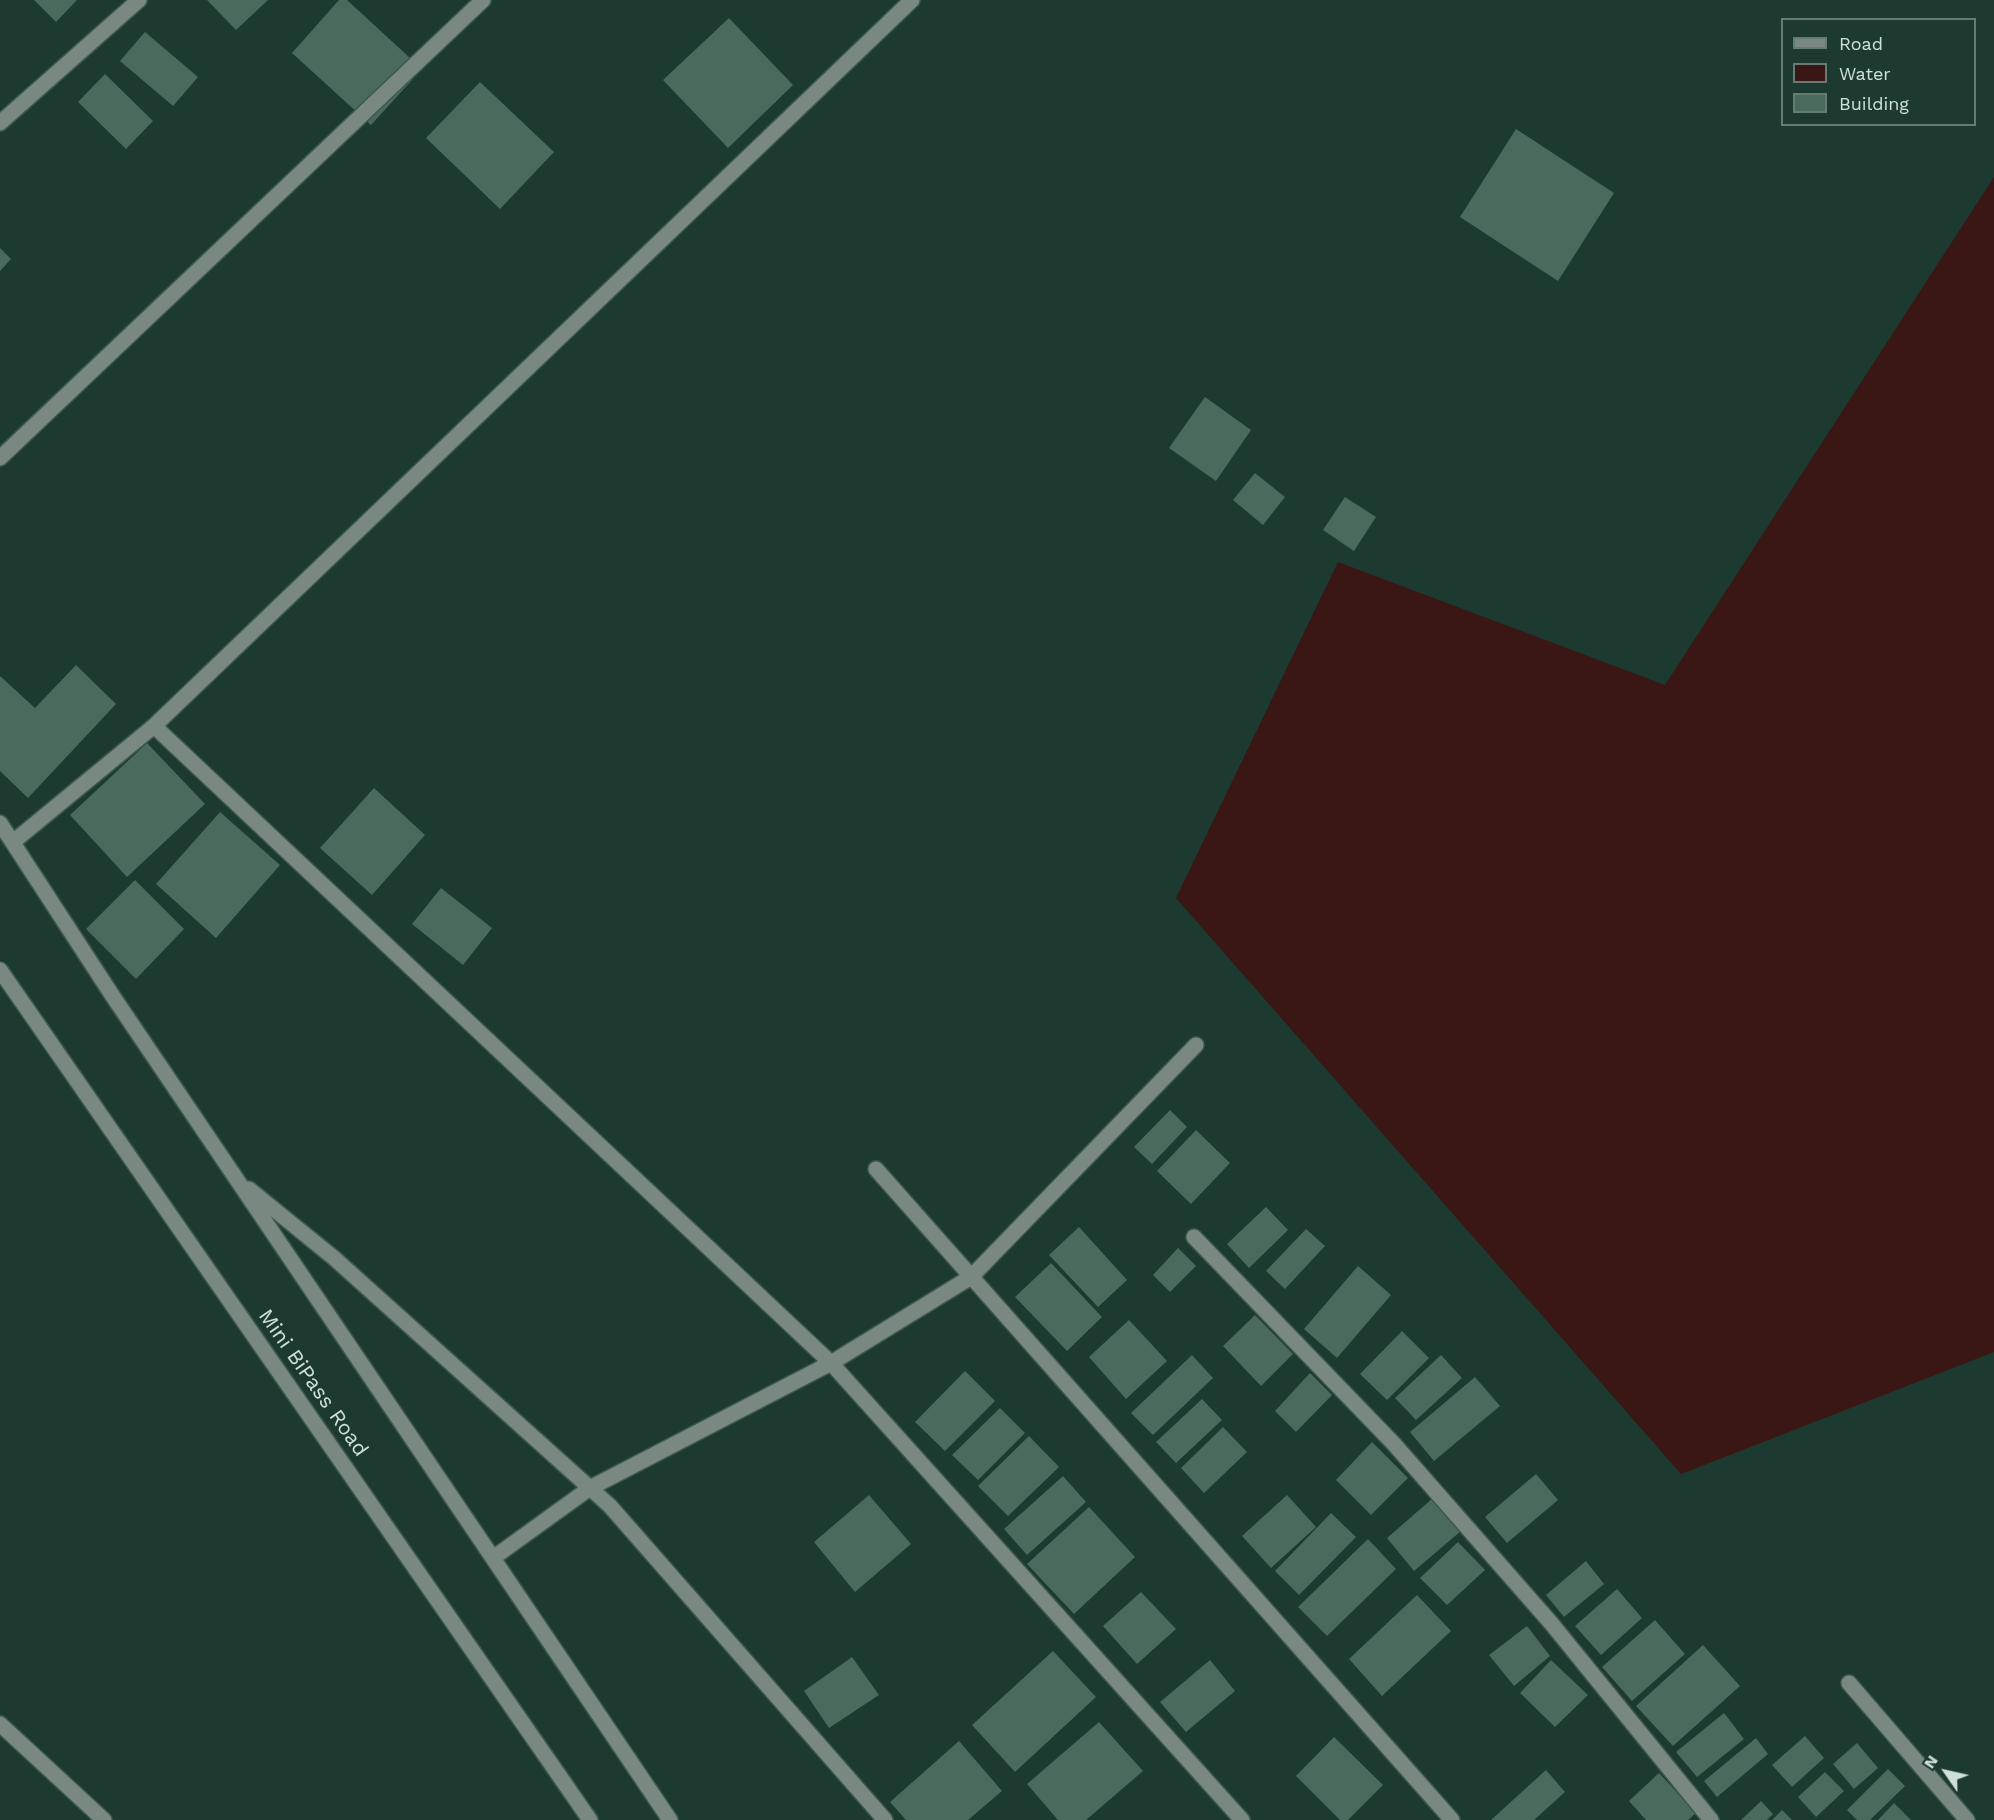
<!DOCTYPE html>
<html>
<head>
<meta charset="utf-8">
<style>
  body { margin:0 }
  #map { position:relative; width:1994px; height:1820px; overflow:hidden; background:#1c3a30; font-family:"Work Sans",sans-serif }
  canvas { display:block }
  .legend { position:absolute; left:1781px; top:18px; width:195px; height:108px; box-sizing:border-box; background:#1c3a30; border:2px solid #647c74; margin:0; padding:8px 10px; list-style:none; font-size:18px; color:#cfe0d9 }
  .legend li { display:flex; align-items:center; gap:12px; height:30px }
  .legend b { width:30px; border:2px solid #647c74 }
  .north { position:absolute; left:1916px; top:1742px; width:60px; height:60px; -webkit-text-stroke:4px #1c3a30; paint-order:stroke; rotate:304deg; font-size:16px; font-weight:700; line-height:24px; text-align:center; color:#cfe0d9 }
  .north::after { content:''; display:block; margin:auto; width:21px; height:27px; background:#cfe0d9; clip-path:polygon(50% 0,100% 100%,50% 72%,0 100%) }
</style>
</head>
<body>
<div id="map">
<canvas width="1994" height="1820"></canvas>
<ul class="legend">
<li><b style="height:8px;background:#7a8882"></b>Road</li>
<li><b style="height:16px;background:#3a1615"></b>Water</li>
<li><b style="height:16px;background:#4b6a5e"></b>Building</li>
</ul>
<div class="north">N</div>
</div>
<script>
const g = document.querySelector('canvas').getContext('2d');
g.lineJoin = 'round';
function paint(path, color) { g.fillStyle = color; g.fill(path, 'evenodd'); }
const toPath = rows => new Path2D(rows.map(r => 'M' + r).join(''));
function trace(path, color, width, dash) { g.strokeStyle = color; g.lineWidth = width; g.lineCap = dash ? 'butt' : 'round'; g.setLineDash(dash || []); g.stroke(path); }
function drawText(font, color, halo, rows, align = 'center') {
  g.font = font + ' "Work Sans",sans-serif'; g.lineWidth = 4.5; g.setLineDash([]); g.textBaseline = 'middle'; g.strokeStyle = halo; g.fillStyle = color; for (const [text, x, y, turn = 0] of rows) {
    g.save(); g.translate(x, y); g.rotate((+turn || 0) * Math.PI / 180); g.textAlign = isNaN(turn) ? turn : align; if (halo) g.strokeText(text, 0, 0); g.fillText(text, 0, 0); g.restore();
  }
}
paint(toPath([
  [1994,177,1994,1352,1681,1474,1176,898,1338,562,1665,685]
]), '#3a1615');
paint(toPath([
  [34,0,77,0,56,22],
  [207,0,268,0,236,30],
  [339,0,347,0,422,69,371,125,292,53],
  [729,18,793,85,728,148,663,80],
  [145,32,198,77,173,106,120,61],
  [105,74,153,121,126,149,78,102],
  [480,82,554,152,500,209,426,138],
  [1516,129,1614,193,1558,281,1460,217],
  [0,248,11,259,0,271],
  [1205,397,1251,430,1216,481,1169,448],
  [1255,473,1285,497,1263,525,1233,500],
  [1345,497,1376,517,1354,551,1323,530],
  [76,665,116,704,28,798,0,771,0,676,35,708],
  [147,743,205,804,127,877,70,815],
  [374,788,425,835,372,895,320,848],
  [220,812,280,865,216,938,156,884],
  [135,880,184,929,136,979,86,929],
  [441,888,492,928,463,965,412,924],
  [1170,1110,1187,1127,1152,1164,1134,1147],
  [1196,1130,1230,1163,1191,1204,1157,1171],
  [1266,1207,1288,1230,1249,1268,1227,1244],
  [1079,1227,1127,1280,1098,1307,1049,1255],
  [1306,1229,1325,1246,1285,1289,1266,1271],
  [1178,1248,1196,1266,1170,1292,1153,1275],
  [1051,1263,1102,1317,1067,1351,1015,1297],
  [1358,1266,1391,1295,1337,1358,1304,1329],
  [1255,1315,1293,1354,1261,1386,1223,1346],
  [1129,1320,1167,1361,1126,1399,1089,1357],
  [1402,1331,1429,1358,1387,1400,1360,1374],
  [1192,1355,1213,1378,1153,1435,1131,1413],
  [1441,1355,1462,1378,1416,1420,1395,1398],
  [965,1371,995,1401,945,1451,915,1422],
  [1310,1373,1332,1395,1296,1432,1275,1411],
  [1475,1377,1500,1406,1434,1461,1410,1432],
  [1202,1399,1222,1420,1176,1463,1156,1442],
  [1000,1408,1025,1433,978,1480,952,1455],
  [1223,1427,1247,1452,1204,1493,1181,1468],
  [1029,1436,1059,1467,1008,1516,978,1486],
  [1372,1442,1408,1478,1371,1515,1336,1480],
  [1536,1474,1558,1500,1507,1543,1485,1517],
  [1063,1476,1086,1502,1027,1555,1004,1529],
  [869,1495,911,1544,855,1592,814,1542],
  [1287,1495,1316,1527,1271,1568,1242,1536],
  [1433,1498,1461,1531,1414,1571,1387,1538],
  [1089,1507,1135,1557,1074,1614,1027,1564],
  [1331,1513,1356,1537,1299,1595,1275,1571],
  [1368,1539,1396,1569,1327,1636,1298,1607],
  [1458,1542,1485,1570,1447,1605,1420,1578],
  [1586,1561,1604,1584,1564,1617,1546,1595],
  [1617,1589,1642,1618,1601,1655,1575,1626],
  [1141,1592,1176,1629,1137,1664,1103,1626],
  [1417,1595,1451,1631,1382,1696,1349,1659],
  [1655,1620,1685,1654,1632,1701,1602,1667],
  [1527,1626,1550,1656,1514,1686,1489,1655],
  [1703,1645,1740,1686,1673,1746,1636,1706],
  [1053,1651,1096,1697,1015,1772,972,1725],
  [852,1657,879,1695,829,1728,804,1691],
  [1210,1660,1235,1691,1186,1732,1160,1702],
  [1551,1660,1588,1695,1555,1727,1520,1693],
  [1724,1713,1744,1739,1697,1777,1676,1752],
  [1099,1722,1143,1771,1086,1820,1058,1820,1027,1784],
  [1805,1736,1824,1758,1792,1787,1772,1765],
  [1334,1737,1383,1785,1348,1820,1340,1820,1296,1776],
  [1756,1738,1768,1754,1717,1797,1704,1781],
  [959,1741,1002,1791,968,1820,906,1820,890,1802],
  [1857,1743,1878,1768,1854,1789,1833,1764],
  [1888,1769,1905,1786,1870,1820,1857,1820,1847,1810],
  [1546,1770,1565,1792,1534,1820,1491,1820],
  [1825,1772,1844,1791,1816,1817,1798,1797],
  [1659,1773,1696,1813,1688,1820,1646,1820,1629,1801],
  [1761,1801,1773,1814,1767,1820,1741,1820],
  [1894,1803,1911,1820,1878,1820],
  [1782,1810,1792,1820,1772,1820]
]), '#4b6a5e');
const minor = toPath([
  [0,123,139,0],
  [0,458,483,0],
  [154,726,831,1363,1242,1820],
  [0,823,112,995,670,1820],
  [13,842,154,726,912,0],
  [0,970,590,1820],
  [876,1169,1452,1820],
  [249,1189,334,1258,610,1506,885,1820],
  [1194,1237,1394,1444,1551,1623,1711,1820],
  [493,1558,590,1488,831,1363,971,1277,1196,1045],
  [1849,1683,1967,1820],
  [0,1724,104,1820]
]);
trace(minor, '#3c584e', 18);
trace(minor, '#7a8882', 15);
drawText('21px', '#cfe0d9', '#1c3a30', [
  ["Mini BiPass Road",313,1383,55]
]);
</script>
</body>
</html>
